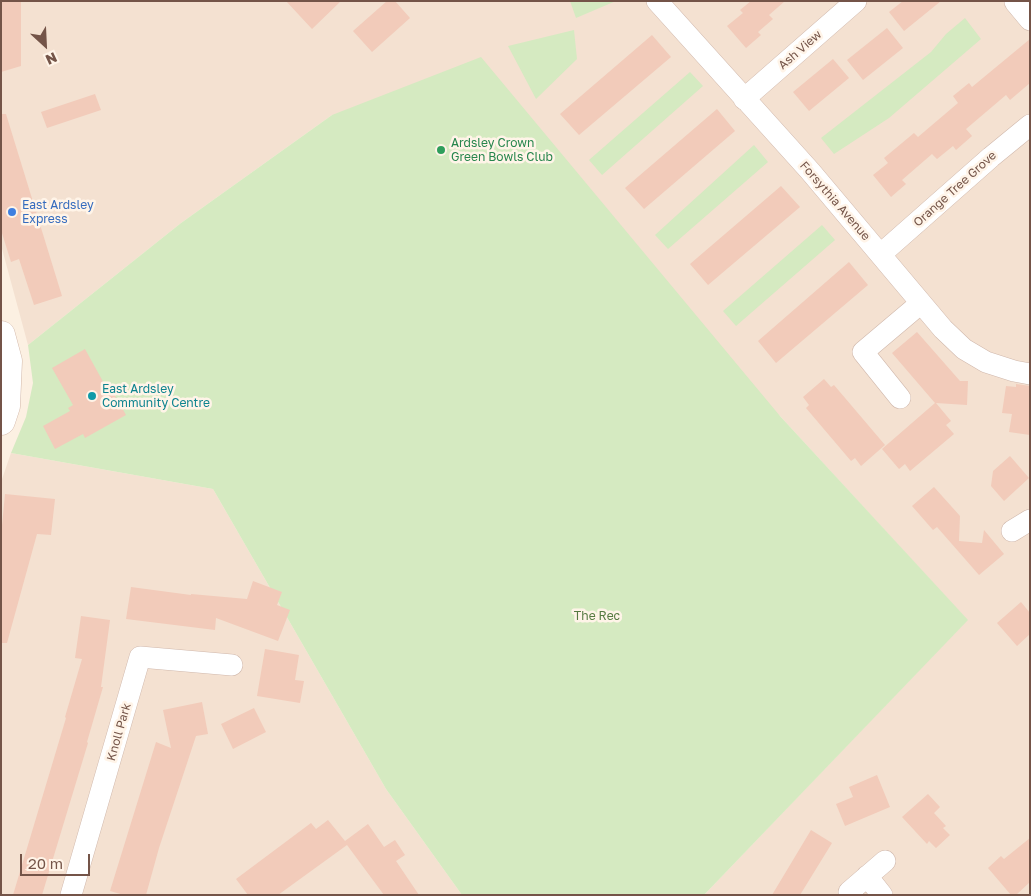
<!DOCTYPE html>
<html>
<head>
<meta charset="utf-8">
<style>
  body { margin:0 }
  #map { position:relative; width:1031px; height:896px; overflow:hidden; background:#fcf0e2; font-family:"Golos Text",sans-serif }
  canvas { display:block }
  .frame { position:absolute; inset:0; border:2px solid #745448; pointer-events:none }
  .north { position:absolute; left:20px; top:20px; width:50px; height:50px; -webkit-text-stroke:4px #fff4e8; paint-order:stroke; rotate:155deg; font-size:14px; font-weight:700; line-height:20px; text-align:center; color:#745448 }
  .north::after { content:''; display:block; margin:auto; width:18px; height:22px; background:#745448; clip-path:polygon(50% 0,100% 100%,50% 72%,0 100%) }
  .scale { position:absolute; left:20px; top:854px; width:70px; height:22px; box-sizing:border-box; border:2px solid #745448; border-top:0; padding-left:6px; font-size:15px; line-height:18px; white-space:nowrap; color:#745448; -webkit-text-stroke:4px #fff4e8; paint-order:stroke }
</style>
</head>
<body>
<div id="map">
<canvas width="1031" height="896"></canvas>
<div class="frame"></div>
<div class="north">N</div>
<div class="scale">20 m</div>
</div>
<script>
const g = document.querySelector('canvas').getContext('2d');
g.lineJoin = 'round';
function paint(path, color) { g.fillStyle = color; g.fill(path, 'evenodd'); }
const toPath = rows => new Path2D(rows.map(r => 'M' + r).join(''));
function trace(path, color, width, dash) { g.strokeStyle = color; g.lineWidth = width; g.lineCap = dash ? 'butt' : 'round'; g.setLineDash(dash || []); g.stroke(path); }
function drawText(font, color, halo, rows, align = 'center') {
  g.font = font + ' "Golos Text",sans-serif'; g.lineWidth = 5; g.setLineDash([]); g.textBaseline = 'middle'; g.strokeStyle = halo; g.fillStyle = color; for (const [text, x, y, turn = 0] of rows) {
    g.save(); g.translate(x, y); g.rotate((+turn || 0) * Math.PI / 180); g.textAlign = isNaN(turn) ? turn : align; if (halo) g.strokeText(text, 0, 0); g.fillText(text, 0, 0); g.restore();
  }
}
paint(toPath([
  [1,1,1030,1,1030,895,704,895,967,620,780,416,332,115,181,223,28,345,1,245],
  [11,453,213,489,386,789,462,895,1,895,1,482]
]), '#f4e1d1');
paint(toPath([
  [570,1,616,1,576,18],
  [965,18,981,39,889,118,834,154,821,138,931,52,946,34],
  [574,30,577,59,536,99,508,46],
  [481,57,780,416,968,620,704,895,462,895,386,789,213,489,11,453,26,417,33,383,28,345,181,223,332,115],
  [690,72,703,86,602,175,589,160],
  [754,145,768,162,668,249,655,235],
  [822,225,835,240,736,326,723,311]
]), '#d5eac1');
paint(toPath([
  [1,1,21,1,21,66,1,72],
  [286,1,341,1,312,29],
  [387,1,395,1,410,18,372,52,353,31],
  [751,1,785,1,769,15,773,19,758,32,761,35,746,48,727,26,743,13,740,10],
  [903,1,941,1,904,31,889,12],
  [887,28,903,48,863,80,847,60],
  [652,35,671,57,579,135,560,114],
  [1030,39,1030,83,1010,100,1006,95,966,129,972,136,956,150,953,146,937,159,932,154,902,180,906,184,891,197,873,175,888,163,884,158,914,133,918,137,958,103,953,96,969,83,972,87],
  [833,59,849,78,809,111,793,92],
  [95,94,101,110,47,128,41,112],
  [717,109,735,131,644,209,625,188],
  [1,114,6,114,62,296,34,305,19,259,11,262,1,230],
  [781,186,800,207,708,285,690,264],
  [849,262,868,285,776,363,758,341],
  [917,332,960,381,968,381,967,405,936,403,951,421,946,425,954,434,910,471,905,464,899,469,882,449,935,403,892,353],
  [85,349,106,387,109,385,126,415,85,438,83,434,55,449,43,426,70,411,68,408,73,405,52,368],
  [824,379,831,387,834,385,885,445,861,466,855,458,851,461,806,408,809,405,803,397],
  [1016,384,1030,386,1030,435,1009,432,1012,414,1002,413,1006,386,1016,387],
  [1010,456,1029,478,1004,501,991,486,993,471],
  [934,487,960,516,959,541,982,543,984,530,1004,554,979,575,937,527,933,530,912,506],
  [5,494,55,499,51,535,37,534,7,643,1,643,1,536],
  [253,581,282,592,277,605,290,610,278,641,216,618,215,630,126,619,131,587,191,595,191,594,247,599],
  [1021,602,1030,613,1030,634,1017,646,997,623],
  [81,616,110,620,101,687,103,687,87,742,88,743,42,895,13,895,66,718,65,717,82,659,75,658],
  [265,649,299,655,295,680,304,681,300,703,257,696],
  [202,702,208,734,196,736,159,848,146,895,124,895,110,891,156,742,171,748,163,710],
  [254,708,266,732,233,749,221,724],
  [877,775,890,807,845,826,836,804,853,797,849,787],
  [928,794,940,807,934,813,946,826,943,828,950,835,936,848,929,841,927,844,902,817],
  [328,820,345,841,368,824,384,847,395,840,405,855,396,861,419,895,384,895,347,845,278,895,248,895,236,879,311,823,316,829],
  [811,830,832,843,800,895,772,895],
  [1030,838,1030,882,1016,895,1011,895,988,868,1001,856,1004,859]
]), '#f2cbba');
const street = toPath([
  [657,1,810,171,943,329,964,349,986,362,1014,371,1030,374],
  [1015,2,1030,20],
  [744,99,856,1],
  [881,254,991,157,1030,125],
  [900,398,863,352,921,303],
  [1012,531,1030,520],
  [867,876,882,895],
  [849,892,885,861],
  [71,895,140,657,232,665]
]);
const secondary = toPath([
  [1,335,8,361,6,406,1,421]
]);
trace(street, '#d0b8ac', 22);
trace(secondary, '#d3b8a9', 29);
trace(street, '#fff', 21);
trace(secondary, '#fff', 28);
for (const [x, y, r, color] of [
  [441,150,5,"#2e9e5b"],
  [12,212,5,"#3f7fe0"],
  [92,396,5,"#0f9aa8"]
]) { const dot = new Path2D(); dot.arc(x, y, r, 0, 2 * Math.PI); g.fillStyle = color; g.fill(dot); trace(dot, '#fff4e8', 2); }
drawText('12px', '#745448', '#fff4e8', [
  ["Ash View",800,50,-41],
  ["Orange Tree Grove",955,189,-42],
  ["Forsythia Avenue",835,201,49],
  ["Knoll Park",119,732,-74]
]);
drawText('12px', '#27864d', '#fff4e8', [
  ["Ardsley Crown",451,143],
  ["Green Bowls Club",451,157]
], 'left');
drawText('12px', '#366cbe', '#fff4e8', [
  ["East Ardsley",22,205],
  ["Express",22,219]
], 'left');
drawText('12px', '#0d838f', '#fff4e8', [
  ["East Ardsley",102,389],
  ["Community Centre",102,403]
], 'left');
drawText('12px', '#567a41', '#fff4e8', [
  ["The Rec",597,616]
]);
</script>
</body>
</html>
